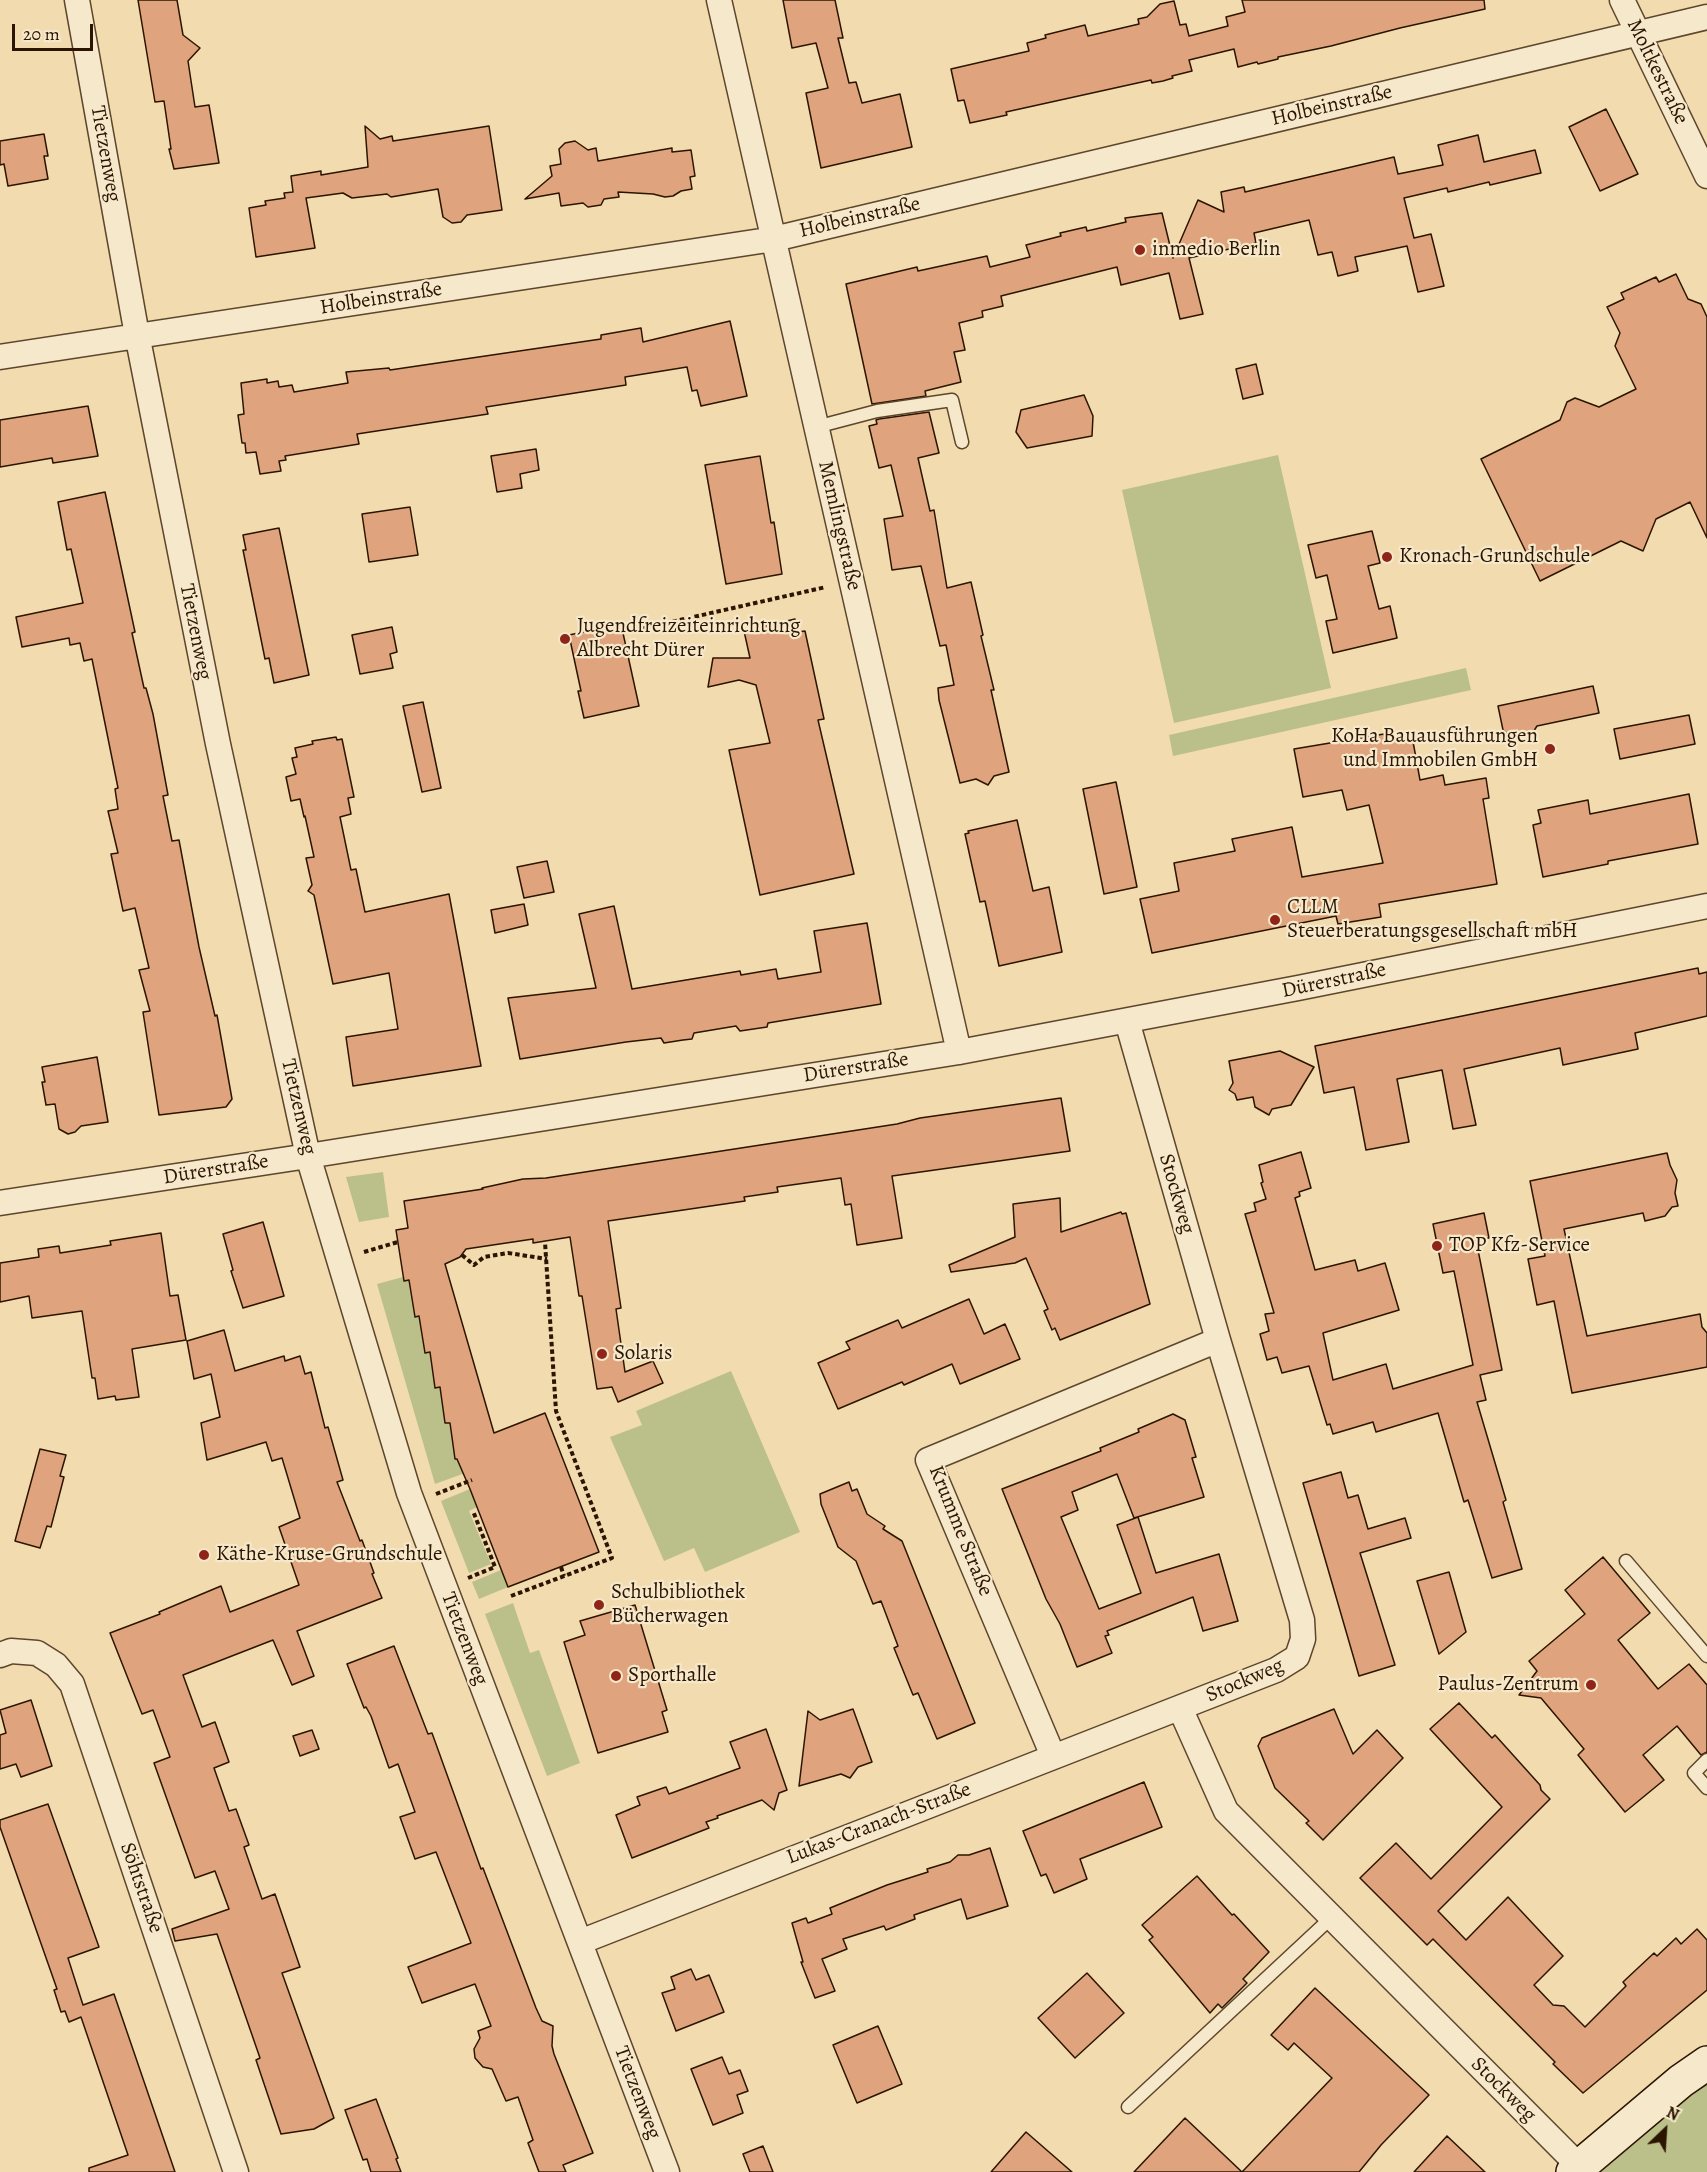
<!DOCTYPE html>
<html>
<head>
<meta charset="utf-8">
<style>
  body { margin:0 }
  #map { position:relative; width:1707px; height:2172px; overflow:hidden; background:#f1dbaf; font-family:Alegreya,serif }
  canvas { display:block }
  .north { position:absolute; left:1635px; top:2100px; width:60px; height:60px; -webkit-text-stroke:4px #f6e8cb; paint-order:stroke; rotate:25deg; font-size:16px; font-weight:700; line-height:24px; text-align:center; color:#2c1500 }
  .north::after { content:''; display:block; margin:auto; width:21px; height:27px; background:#2c1500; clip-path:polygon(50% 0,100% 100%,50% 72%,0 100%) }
  .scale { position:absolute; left:12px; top:24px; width:81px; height:27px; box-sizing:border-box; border:3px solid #2c1500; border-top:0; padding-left:8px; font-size:18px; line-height:21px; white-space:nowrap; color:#2c1500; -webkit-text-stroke:4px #f6e8cb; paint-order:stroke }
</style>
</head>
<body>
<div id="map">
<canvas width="1707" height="2172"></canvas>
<div class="north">N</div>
<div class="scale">20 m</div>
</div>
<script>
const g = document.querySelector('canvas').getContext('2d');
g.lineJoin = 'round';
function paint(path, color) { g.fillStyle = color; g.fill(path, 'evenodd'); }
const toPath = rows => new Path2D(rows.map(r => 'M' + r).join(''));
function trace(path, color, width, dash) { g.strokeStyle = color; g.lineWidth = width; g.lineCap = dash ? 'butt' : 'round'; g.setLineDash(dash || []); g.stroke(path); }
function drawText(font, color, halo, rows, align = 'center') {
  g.font = font + ' Alegreya,serif'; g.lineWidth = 4.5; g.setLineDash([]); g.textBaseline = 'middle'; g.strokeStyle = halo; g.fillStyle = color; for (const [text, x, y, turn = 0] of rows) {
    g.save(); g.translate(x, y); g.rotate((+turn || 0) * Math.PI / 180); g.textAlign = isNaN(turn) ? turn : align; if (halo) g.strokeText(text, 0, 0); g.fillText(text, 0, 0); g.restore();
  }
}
paint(toPath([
  [1278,455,1331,688,1174,723,1122,490],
  [1466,668,1471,690,1173,756,1169,735],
  [383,1172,389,1217,359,1222,346,1177],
  [403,1277,404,1281,409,1280,415,1317,419,1316,425,1352,430,1352,435,1388,440,1387,445,1423,450,1423,465,1473,435,1484,377,1284],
  [731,1371,800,1532,705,1572,694,1548,664,1561,610,1437,642,1425,636,1411],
  [470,1489,477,1507,469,1511,491,1564,469,1573,441,1501],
  [501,1570,508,1587,479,1599,472,1582],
  [513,1603,530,1653,539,1650,580,1763,547,1776,485,1614],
  [1707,2078,1707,2172,1591,2172]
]), '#bbc08a');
const building = toPath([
  [138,0,177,0,183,35,200,48,188,61,195,107,209,105,219,163,174,169,169,149,171,149,164,101,155,102,138,0],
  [783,0,835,0,843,38,838,38,849,83,856,82,862,103,900,94,912,147,821,168,806,93,828,88,816,43,792,48,783,0],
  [1242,0,1484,0,1485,9,1400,28,1331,46,1278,57,1278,59,1258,64,1257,62,1238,67,1234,49,1189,60,1192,71,1172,76,1173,78,1163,81,1152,83,1151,80,1006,112,1007,115,970,123,964,100,958,101,951,69,1029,51,1027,43,1046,38,1045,35,1085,25,1088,36,1139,24,1138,19,1147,17,1160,4,1174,1,1180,25,1186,24,1189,36,1228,26,1226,17,1245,12,1242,0],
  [1606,109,1638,174,1600,191,1569,127,1606,109],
  [365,126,380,139,392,136,393,141,489,126,502,210,467,215,461,222,452,223,443,217,438,189,391,197,387,194,352,198,343,193,306,198,315,248,256,257,249,208,266,205,265,201,285,198,284,193,293,192,291,176,321,171,321,175,368,167,365,126],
  [44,134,48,156,44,156,48,179,8,186,4,164,0,165,0,141,44,134],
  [1478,135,1484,162,1535,150,1541,173,1490,185,1489,182,1448,192,1447,188,1404,198,1414,238,1431,234,1444,286,1418,292,1407,246,1355,257,1358,271,1338,276,1332,252,1318,255,1309,220,1254,233,1256,243,1189,258,1203,314,1180,319,1169,273,1121,285,1117,267,1001,296,1003,306,982,311,983,317,959,323,965,350,954,352,961,382,925,391,926,396,872,404,846,284,917,267,918,271,987,256,990,267,1030,257,1026,245,1061,236,1060,233,1086,227,1087,231,1126,222,1125,218,1162,213,1173,258,1198,200,1224,212,1221,192,1244,187,1245,192,1394,157,1398,174,1443,165,1438,145,1478,135],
  [575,141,588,150,596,148,598,161,672,148,672,152,691,150,695,176,690,177,692,189,681,191,673,196,665,197,653,194,618,192,619,197,604,199,601,205,588,207,583,203,561,206,559,193,525,199,552,176,550,166,561,164,559,149,565,143,575,141],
  [1676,274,1688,299,1701,304,1707,317,1707,538,1690,502,1656,519,1643,551,1621,541,1540,581,1481,459,1560,420,1567,402,1575,398,1599,407,1636,389,1615,346,1620,333,1607,307,1624,299,1621,293,1656,277,1659,282,1676,274],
  [730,321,747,396,701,406,697,390,692,391,687,367,625,377,626,385,486,407,488,414,357,434,359,444,285,456,286,460,279,461,281,471,260,474,256,452,246,453,245,443,242,443,238,415,244,414,241,383,267,379,267,383,278,381,279,387,292,385,294,392,348,383,346,372,389,368,390,370,601,339,601,335,641,328,643,342,730,321],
  [1256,364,1263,394,1243,399,1236,369,1256,364],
  [1084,395,1093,416,1092,436,1027,448,1016,432,1021,410,1084,395],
  [88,406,98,456,53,463,52,458,0,467,0,420,88,406],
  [929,412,939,453,918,458,930,511,934,510,947,588,971,582,983,635,981,636,994,690,991,690,1009,772,994,776,988,785,976,779,960,783,939,700,938,688,954,685,946,645,940,646,921,566,892,570,884,519,903,516,891,465,879,468,869,426,877,424,876,420,879,419,929,412],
  [536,449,539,470,520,474,522,488,497,492,491,456,536,449],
  [760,456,771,523,774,522,782,574,726,584,705,465,760,456],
  [105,492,135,632,132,633,144,688,146,688,153,714,168,795,163,796,172,841,179,840,199,947,215,1016,217,1015,232,1099,226,1107,159,1115,143,1012,150,1011,139,970,149,968,135,908,123,911,111,854,118,853,108,811,118,809,115,789,118,788,92,659,84,661,80,643,70,645,69,638,22,647,16,617,83,603,71,549,67,550,58,502,105,492],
  [410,507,418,555,369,562,362,514,410,507],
  [279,528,309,675,274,683,269,658,265,659,243,550,246,550,243,535,279,528],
  [1372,531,1380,563,1368,566,1379,609,1390,606,1397,638,1333,653,1326,621,1337,619,1327,575,1316,578,1308,545,1372,531],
  [795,619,798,632,805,631,824,719,818,720,854,874,760,895,729,750,770,743,756,685,739,680,708,687,713,658,750,658,744,631,795,619],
  [621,624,639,706,584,718,578,691,581,691,569,635,621,624],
  [392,627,397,652,390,654,393,668,360,674,352,635,392,627],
  [1593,686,1599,713,1537,726,1530,737,1522,741,1514,739,1503,730,1498,706,1593,686],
  [423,702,441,788,422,792,403,706,423,702],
  [1689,715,1695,744,1620,759,1614,729,1689,715],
  [1384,734,1386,741,1412,736,1420,780,1443,775,1445,785,1486,778,1489,798,1483,799,1497,884,1379,904,1381,917,1338,924,1336,916,1152,953,1140,899,1179,891,1174,863,1235,851,1232,839,1292,827,1302,877,1383,863,1369,805,1347,810,1342,790,1303,797,1294,749,1384,734],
  [336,737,337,740,342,739,354,797,348,798,351,814,340,817,351,870,356,869,365,912,449,894,481,1066,353,1086,346,1037,398,1029,389,973,333,984,314,895,308,891,312,885,306,858,314,857,305,816,304,817,300,799,291,801,286,777,296,774,292,758,297,757,295,748,313,744,312,741,336,737],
  [1116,782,1137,887,1104,894,1083,789,1116,782],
  [1689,794,1698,844,1608,861,1608,864,1543,877,1533,825,1541,823,1538,810,1588,800,1590,814,1689,794],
  [1017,820,1033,891,1049,887,1062,952,999,966,985,901,980,902,965,834,969,833,968,831,1017,820],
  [547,861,554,892,524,898,517,867,547,861],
  [524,904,528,925,495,933,491,910,524,904],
  [614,906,632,989,740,971,741,975,776,969,778,979,821,972,814,931,867,923,881,1004,768,1023,767,1027,740,1031,736,1026,694,1033,692,1039,683,1040,664,1043,661,1038,626,1042,520,1059,508,998,596,988,579,914,614,906],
  [1698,968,1699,974,1707,972,1707,1016,1635,1033,1638,1049,1563,1065,1560,1048,1464,1069,1476,1125,1453,1129,1442,1070,1397,1079,1409,1142,1366,1150,1354,1087,1324,1093,1315,1046,1698,968],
  [1280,1051,1314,1067,1291,1105,1272,1109,1269,1115,1255,1107,1253,1097,1237,1100,1235,1094,1229,1090,1233,1083,1229,1061,1280,1051],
  [97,1057,108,1122,81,1126,75,1132,68,1134,59,1129,55,1104,46,1105,42,1082,45,1082,42,1067,97,1057],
  [1061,1098,1070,1151,892,1176,902,1238,857,1245,851,1204,845,1205,841,1178,777,1187,778,1192,744,1197,745,1201,608,1221,621,1308,616,1309,625,1372,653,1361,663,1383,618,1402,612,1387,597,1389,582,1296,579,1296,570,1237,533,1243,533,1239,466,1249,460,1257,445,1264,494,1433,545,1413,599,1552,508,1587,470,1489,457,1459,455,1459,450,1423,445,1423,440,1387,435,1388,430,1352,425,1353,419,1316,415,1317,409,1280,404,1281,396,1230,408,1228,404,1201,483,1189,482,1188,523,1179,546,1178,897,1124,920,1118,1061,1098],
  [1301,1152,1311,1188,1299,1192,1300,1196,1295,1198,1315,1270,1355,1260,1358,1271,1385,1263,1399,1310,1323,1333,1333,1380,1386,1364,1393,1389,1473,1365,1454,1271,1443,1273,1433,1224,1484,1213,1489,1238,1476,1240,1502,1370,1480,1375,1486,1400,1477,1402,1506,1500,1503,1502,1522,1569,1492,1578,1468,1500,1464,1502,1438,1413,1376,1432,1373,1422,1333,1434,1330,1424,1327,1425,1309,1366,1282,1373,1277,1357,1267,1360,1260,1334,1269,1331,1265,1314,1274,1313,1245,1214,1256,1211,1254,1203,1266,1199,1261,1183,1263,1182,1259,1165,1301,1152],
  [1667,1153,1670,1165,1677,1180,1675,1193,1678,1206,1672,1207,1665,1216,1645,1221,1643,1213,1564,1229,1587,1336,1700,1314,1702,1327,1707,1333,1707,1367,1572,1393,1554,1301,1537,1305,1528,1259,1545,1256,1530,1181,1667,1153],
  [1060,1198,1061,1232,1121,1212,1122,1214,1126,1213,1150,1304,1060,1340,1055,1328,1052,1330,1044,1311,1048,1309,1026,1258,1015,1263,951,1272,949,1265,1015,1237,1013,1204,1060,1198],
  [263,1222,284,1296,243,1308,231,1271,233,1270,223,1234,263,1222],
  [161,1233,170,1296,178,1295,186,1340,132,1349,139,1397,116,1400,115,1396,98,1399,95,1378,92,1378,82,1311,32,1318,29,1296,0,1302,0,1263,39,1257,38,1249,59,1246,60,1253,111,1245,110,1241,161,1233],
  [969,1299,984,1334,1005,1324,1020,1359,960,1384,952,1364,904,1385,902,1382,838,1409,818,1363,850,1349,846,1342,898,1320,902,1328,969,1299],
  [224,1330,235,1371,284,1356,285,1361,300,1356,305,1374,311,1372,325,1428,328,1427,343,1480,337,1482,360,1541,362,1540,374,1573,372,1574,382,1598,297,1631,314,1676,292,1685,273,1640,183,1675,202,1727,215,1722,229,1762,214,1768,229,1811,236,1809,249,1845,244,1847,262,1899,275,1894,300,1967,282,1973,334,2118,314,2129,281,2134,256,2060,260,2058,217,1934,175,1941,172,1929,229,1909,215,1871,195,1878,154,1763,170,1757,153,1710,142,1714,110,1633,160,1614,159,1612,221,1586,230,1612,299,1585,279,1527,300,1518,282,1458,272,1461,266,1442,207,1460,201,1423,220,1417,211,1374,194,1379,187,1341,224,1330],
  [1173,1414,1185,1420,1196,1457,1192,1458,1204,1497,1134,1518,1117,1474,1072,1492,1078,1510,1061,1517,1099,1609,1141,1593,1117,1525,1138,1517,1156,1573,1219,1554,1238,1621,1203,1631,1193,1597,1107,1631,1109,1635,1105,1636,1112,1653,1077,1667,1060,1624,1046,1599,1002,1489,1101,1451,1100,1448,1139,1432,1138,1429,1173,1414],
  [40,1449,66,1455,60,1476,64,1477,51,1527,47,1526,40,1548,15,1541,40,1449],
  [1341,1472,1348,1498,1358,1495,1368,1529,1405,1518,1411,1538,1360,1553,1395,1665,1359,1676,1303,1483,1341,1472],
  [849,1482,852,1491,857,1489,867,1514,885,1526,883,1529,902,1541,975,1723,937,1739,918,1693,913,1695,894,1648,898,1646,881,1601,873,1604,856,1561,838,1547,821,1504,820,1494,849,1482],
  [1603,1557,1650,1613,1618,1640,1658,1689,1689,1664,1707,1685,1707,1752,1701,1755,1677,1726,1643,1755,1664,1780,1625,1812,1578,1755,1584,1749,1541,1698,1519,1695,1537,1671,1529,1661,1585,1614,1565,1590,1603,1557],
  [1449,1572,1466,1632,1439,1654,1417,1581,1449,1572],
  [635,1605,667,1710,662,1712,668,1732,598,1753,564,1642,585,1635,580,1621,635,1605],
  [394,1646,428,1734,432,1733,481,1869,483,1868,536,2008,542,2021,553,2026,552,2046,554,2054,593,2153,563,2165,566,2172,539,2172,528,2143,533,2140,518,2097,506,2101,492,2069,483,2067,475,2058,474,2049,480,2038,478,2031,491,2026,475,1984,422,2003,408,1967,471,1943,436,1852,415,1859,400,1817,415,1812,398,1764,389,1768,371,1716,366,1707,364,1708,347,1664,394,1646],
  [31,1700,52,1766,21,1777,16,1764,0,1769,0,1735,6,1733,0,1710,31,1700],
  [1459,1703,1492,1738,1495,1735,1540,1785,1541,1790,1550,1799,1438,1911,1466,1940,1508,1897,1563,1956,1534,1985,1553,2005,1564,2006,1585,2027,1626,1986,1623,1982,1654,1953,1657,1956,1676,1938,1681,1944,1697,1929,1707,1940,1707,1990,1583,2093,1553,2064,1555,2062,1433,1939,1427,1945,1360,1878,1396,1843,1431,1879,1502,1807,1430,1729,1459,1703],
  [853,1709,872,1762,858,1767,850,1778,841,1774,799,1786,808,1711,820,1720,853,1709],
  [1334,1709,1353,1754,1377,1730,1403,1758,1323,1840,1306,1823,1309,1821,1275,1788,1258,1746,1262,1738,1334,1709],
  [766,1729,787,1790,779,1793,774,1810,762,1800,717,1816,718,1818,706,1822,709,1828,632,1858,616,1815,640,1805,637,1797,666,1787,669,1794,740,1768,730,1742,766,1729],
  [312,1730,319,1749,300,1756,293,1736,312,1730],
  [1144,1782,1162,1827,1080,1859,1087,1879,1054,1893,1046,1874,1041,1876,1023,1831,1144,1782],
  [48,1804,99,1947,68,1958,83,2005,114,1994,175,2172,89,2172,89,2168,128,2155,81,2017,69,2022,65,2011,61,2012,54,1990,57,1989,0,1827,0,1820,48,1804],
  [990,1848,1008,1906,967,1919,961,1899,914,1915,915,1919,886,1930,884,1926,843,1939,847,1949,822,1959,835,1991,815,1998,801,1962,803,1962,792,1923,806,1918,808,1923,832,1914,830,1908,887,1885,928,1872,927,1869,950,1862,958,1855,969,1855,990,1848],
  [1197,1876,1232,1915,1234,1914,1269,1952,1243,1979,1247,1983,1222,2008,1218,2004,1210,2013,1149,1940,1153,1937,1142,1925,1197,1876],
  [691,1969,696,1980,709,1975,724,2012,676,2031,662,1993,675,1989,671,1977,691,1969],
  [1087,1973,1124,2013,1075,2058,1038,2018,1087,1973],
  [1315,1988,1429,2095,1381,2145,1359,2172,1134,2172,1185,2118,1242,2172,1332,2078,1294,2043,1288,2050,1271,2035,1315,1988],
  [878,2026,902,2084,857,2103,833,2045,878,2026],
  [722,2057,729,2074,740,2070,748,2091,737,2095,743,2113,713,2125,691,2069,722,2057],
  [376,2099,398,2158,396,2159,401,2172,371,2172,367,2159,363,2160,345,2110,376,2099],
  [1026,2132,1072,2172,991,2172,1026,2132],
  [1447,2136,1485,2172,1414,2172,1447,2136],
  [763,2146,773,2172,750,2172,743,2154,763,2146]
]);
paint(building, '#dfa47d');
trace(building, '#2c1500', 1.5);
const lane = toPath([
  [816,427,877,411,952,400,962,442],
  [1626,1561,1707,1656],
  [1707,1760,1694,1773,1707,1788],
  [1128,2107,1332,1917]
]);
const street = toPath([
  [77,0,135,324,218,744,308,1156,409,1493,667,2172],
  [719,0,959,1052],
  [1622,0,1707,176],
  [0,357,774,239,1707,17],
  [0,1203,308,1156,959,1052,1298,988,1707,906],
  [0,1655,11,1651,37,1653,56,1665,72,1684,236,2172],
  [1180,1708,1226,1811,1579,2166],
  [1053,1756,928,1460,1218,1340],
  [580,1942,1276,1670,1297,1657,1303,1639,1302,1620,1218,1340,1127,1021]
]);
const secondary = toPath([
  [1573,2172,1681,2081,1707,2063]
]);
trace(lane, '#5d462c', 15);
trace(street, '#5d462c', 27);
trace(secondary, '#2c1500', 36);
trace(toPath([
  [636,630,826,587],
  [364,1252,398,1242],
  [462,1255,474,1265,484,1257,508,1253,547,1259],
  [436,1494,472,1480],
  [561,1567,564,1576],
  [468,1578,495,1567,473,1511],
  [511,1596,612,1558,556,1411,545,1242]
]), '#2c1500', 4, [4.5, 3]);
trace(lane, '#f6e8cb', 12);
trace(street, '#f6e8cb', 24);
trace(secondary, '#f6e8cb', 33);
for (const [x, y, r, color] of [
  [1140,250,6,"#8f2418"],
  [1387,557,6,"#8f2418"],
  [565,639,6,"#8f2418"],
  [1550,749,6,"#8f2418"],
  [1275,920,6,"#8f2418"],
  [1437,1246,6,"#8f2418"],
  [602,1354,6,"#8f2418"],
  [204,1555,6,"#8f2418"],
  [599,1605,6,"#8f2418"],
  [616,1676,6,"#8f2418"],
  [1591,1685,6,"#8f2418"]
]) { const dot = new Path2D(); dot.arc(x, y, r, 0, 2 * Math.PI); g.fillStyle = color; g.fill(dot); trace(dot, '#f6e8cb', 2); }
drawText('21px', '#2c1500', '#f6e8cb', [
  ["Moltkestraße",1657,72,64],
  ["Holbeinstraße",1332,106,-13],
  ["Tietzenweg",105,154,80],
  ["Holbeinstraße",860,218,-13],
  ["Holbeinstraße",381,299,-9],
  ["Memlingstraße",839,526,77],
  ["Tietzenweg",195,632,79],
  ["Dürerstraße",1334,981,-12],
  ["Dürerstraße",856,1068,-9],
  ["Tietzenweg",298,1107,77],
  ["Dürerstraße",216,1170,-9],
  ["Stockweg",1176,1194,74],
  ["Krumme Straße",960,1531,68],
  ["Tietzenweg",464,1639,69],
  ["Stockweg",1245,1681,-23],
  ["Lukas-Cranach-Straße",879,1824,-21],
  ["Söhtstraße",141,1888,71],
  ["Stockweg",1503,2090,45],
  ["Tietzenweg",637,2093,69]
]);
drawText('21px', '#2c1500', '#f6e8cb', [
  ["inmedio Berlin",1152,250],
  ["Kronach-Grundschule",1399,557],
  ["Jugendfreizeiteinrichtung",577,627],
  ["Albrecht Dürer",577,651],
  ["KoHa Bauausführungen",1538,737,"right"],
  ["und Immobilen GmbH",1538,761,"right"],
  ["CLLM",1287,908],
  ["Steuerberatungsgesellschaft mbH",1287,932],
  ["TOP Kfz-Service",1449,1246],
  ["Solaris",614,1354],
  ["Käthe-Kruse-Grundschule",216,1555],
  ["Schulbibliothek",611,1593],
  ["Bücherwagen",611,1617],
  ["Sporthalle",628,1676],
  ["Paulus-Zentrum",1579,1685,"right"]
], 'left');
</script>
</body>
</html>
